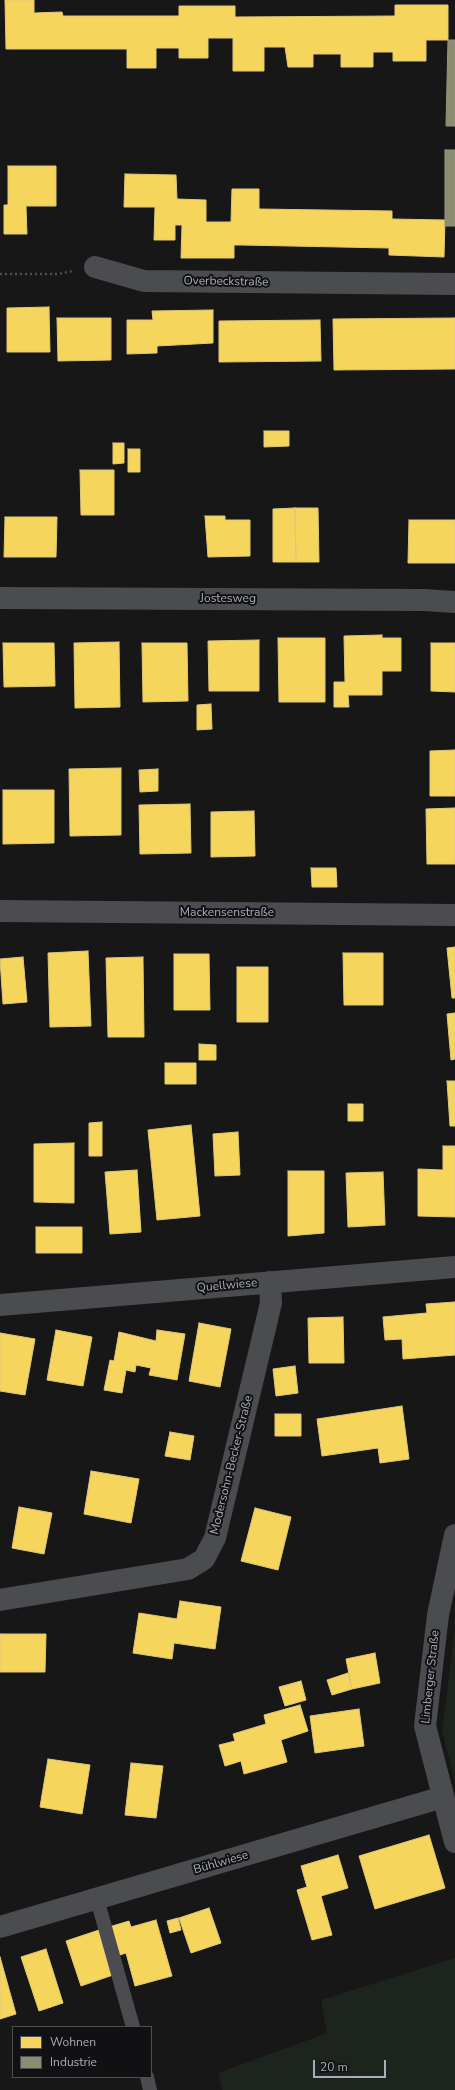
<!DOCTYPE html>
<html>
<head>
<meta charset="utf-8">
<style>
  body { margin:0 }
  #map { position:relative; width:455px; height:2090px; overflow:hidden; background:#171717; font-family:"Nunito Sans",sans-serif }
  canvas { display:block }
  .legend { position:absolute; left:12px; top:2026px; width:140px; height:52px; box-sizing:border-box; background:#111113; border:1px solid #4d4f55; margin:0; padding:5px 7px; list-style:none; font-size:12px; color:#a8adb8 }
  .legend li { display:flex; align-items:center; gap:8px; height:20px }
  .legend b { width:20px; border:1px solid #4d4f55 }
  .scale { position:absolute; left:313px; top:2060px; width:73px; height:18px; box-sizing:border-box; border:2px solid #a8adb8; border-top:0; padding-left:5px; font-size:12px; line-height:14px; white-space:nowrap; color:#a8adb8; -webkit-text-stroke:3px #111113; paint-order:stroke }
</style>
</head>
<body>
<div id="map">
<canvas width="455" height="2090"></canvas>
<ul class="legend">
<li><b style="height:11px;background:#f6d55c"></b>Wohnen</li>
<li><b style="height:11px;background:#8c8c6e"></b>Industrie</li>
</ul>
<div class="scale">20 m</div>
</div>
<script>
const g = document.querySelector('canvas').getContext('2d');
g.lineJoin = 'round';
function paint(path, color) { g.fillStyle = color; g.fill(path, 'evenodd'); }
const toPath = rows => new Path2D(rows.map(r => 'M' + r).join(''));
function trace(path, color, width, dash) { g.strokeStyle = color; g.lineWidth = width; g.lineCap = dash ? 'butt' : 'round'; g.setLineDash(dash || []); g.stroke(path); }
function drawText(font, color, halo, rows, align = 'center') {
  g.font = font + ' "Nunito Sans",sans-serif'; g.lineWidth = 4; g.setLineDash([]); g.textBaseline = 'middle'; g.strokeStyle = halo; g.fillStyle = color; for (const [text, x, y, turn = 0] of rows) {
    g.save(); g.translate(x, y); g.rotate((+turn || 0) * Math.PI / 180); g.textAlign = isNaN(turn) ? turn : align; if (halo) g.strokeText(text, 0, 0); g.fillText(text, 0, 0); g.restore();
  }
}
paint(toPath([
  [455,1628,455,1781,442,1731],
  [455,1958,455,2090,222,2090,218,2073,327,2033,321,2000]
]), '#1d241e');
const homes = toPath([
  [5,0,34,0,34,13,62,12,63,16,179,16,179,6,235,6,235,17,395,16,395,5,448,5,448,40,426,40,426,61,393,61,393,52,373,52,373,67,341,67,341,54,313,54,313,67,288,67,285,47,264,47,264,71,233,71,233,38,208,38,208,58,179,58,179,48,156,48,156,68,127,68,127,49,6,49,5,0],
  [8,166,56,166,56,206,26,206,27,234,4,234,4,205,8,205,8,166],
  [125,174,176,175,177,199,206,200,206,222,231,222,232,189,259,189,259,209,392,211,392,219,445,220,444,257,389,255,389,248,241,245,234,245,234,258,181,258,182,225,175,225,175,240,154,240,155,207,124,207,125,174],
  [49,307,50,352,7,352,7,308,49,307],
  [213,310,213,343,157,346,157,353,127,354,127,320,153,320,152,311,213,310],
  [57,318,111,318,111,360,58,361,57,318],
  [455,318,455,369,334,370,333,319,455,318],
  [320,320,321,361,219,362,219,321,320,320],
  [264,431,289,431,289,446,264,447,264,431],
  [113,443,124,443,124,463,113,464,113,443],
  [128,449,140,449,140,472,128,472,128,449],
  [80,470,114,470,114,515,81,515,80,470],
  [295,508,296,562,273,562,273,509,295,508],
  [295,508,318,508,319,562,296,562,295,508],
  [205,516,225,516,225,520,250,520,250,556,208,557,205,516],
  [5,517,57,517,56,557,4,557,5,517],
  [409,520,455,520,455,563,408,563,409,520],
  [382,635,382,638,401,638,401,671,382,671,382,695,348,695,349,707,334,707,334,682,345,682,344,636,382,635],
  [278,638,325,638,325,702,279,702,278,638],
  [259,640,259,691,209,691,208,641,259,640],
  [119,642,120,707,75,708,74,643,119,642],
  [3,643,54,643,55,686,4,687,3,643],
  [142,643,187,643,188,701,143,702,142,643],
  [431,643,455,643,455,692,431,691,431,643],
  [211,704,212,729,197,730,197,705,211,704],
  [455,750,455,796,430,796,430,751,455,750],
  [121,768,121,835,70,836,69,769,121,768],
  [158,769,158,791,140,792,139,770,158,769],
  [3,790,54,790,54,843,3,844,3,790],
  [190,804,191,853,140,854,139,805,190,804],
  [455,808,455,864,427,864,426,809,455,808],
  [254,811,255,856,211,857,211,812,254,811],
  [311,868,336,868,337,887,312,887,311,868],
  [455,947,455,998,452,998,447,948,455,947],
  [88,951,91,1026,50,1027,48,953,88,951],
  [343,953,383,953,383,1005,344,1005,343,953],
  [174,954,209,954,210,1010,174,1010,174,954],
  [23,957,27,1002,3,1004,0,959,23,957],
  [143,957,144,1037,108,1037,106,958,143,957],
  [237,967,268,967,268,1022,237,1022,237,967],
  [455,1013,455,1059,451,1060,447,1014,455,1013],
  [199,1044,216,1045,216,1060,199,1060,199,1044],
  [165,1063,196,1063,196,1084,165,1084,165,1063],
  [447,1081,455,1081,455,1126,450,1126,447,1081],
  [348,1104,363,1104,363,1121,348,1121,348,1104],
  [102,1122,102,1156,89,1156,89,1123,102,1122],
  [191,1125,200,1216,157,1220,148,1130,191,1125],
  [238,1132,240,1175,215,1176,213,1134,238,1132],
  [74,1143,74,1203,34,1202,34,1144,74,1143],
  [443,1146,455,1146,455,1217,418,1216,418,1169,443,1170,443,1146],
  [137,1170,141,1232,110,1234,105,1172,137,1170],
  [288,1171,324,1171,324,1233,288,1236,288,1171],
  [383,1172,385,1225,348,1227,346,1173,383,1172],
  [36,1227,82,1227,82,1253,36,1253,36,1227],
  [455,1302,455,1355,403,1359,402,1339,385,1340,383,1317,427,1313,426,1304,455,1302],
  [343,1317,344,1363,309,1363,308,1318,343,1317],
  [199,1323,231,1329,220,1387,189,1381,199,1323],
  [56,1330,92,1337,83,1386,47,1380,56,1330],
  [157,1330,185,1334,177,1380,149,1375,151,1368,136,1365,135,1372,126,1370,122,1393,104,1390,110,1360,114,1361,119,1332,156,1341,157,1330],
  [0,1333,35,1339,25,1395,0,1391,0,1333],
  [295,1366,298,1393,276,1396,273,1369,295,1366],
  [402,1406,409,1459,380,1463,378,1448,322,1456,317,1419,402,1406],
  [275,1414,301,1414,301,1436,275,1436,275,1414],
  [170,1432,194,1436,190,1460,165,1456,170,1432],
  [91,1471,139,1479,131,1523,84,1514,91,1471],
  [19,1507,52,1513,44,1554,12,1548,19,1507],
  [255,1508,291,1517,278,1570,241,1561,255,1508],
  [180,1601,221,1607,215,1649,174,1643,172,1659,133,1653,139,1613,177,1619,180,1601],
  [0,1634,46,1634,45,1672,0,1672,0,1634],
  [375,1653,380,1683,352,1689,346,1659,375,1653],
  [348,1673,352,1689,332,1695,327,1680,348,1673],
  [301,1681,306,1700,285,1706,279,1687,301,1681],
  [300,1705,308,1731,281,1740,287,1762,244,1774,241,1761,225,1766,219,1745,235,1741,233,1734,266,1724,264,1715,300,1705],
  [359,1709,364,1746,315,1753,310,1716,359,1709],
  [48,1759,90,1765,82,1814,40,1807,48,1759],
  [131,1763,163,1766,156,1818,125,1815,131,1763],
  [429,1835,445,1888,375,1909,359,1856,429,1835],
  [338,1855,348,1888,321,1896,332,1935,312,1940,297,1890,307,1887,301,1866,338,1855],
  [209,1908,221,1943,191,1953,179,1918,209,1908],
  [178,1918,181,1930,170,1933,167,1921,178,1918],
  [156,1920,172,1976,135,1986,126,1953,117,1956,109,1927,129,1921,131,1927,156,1920],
  [99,1930,113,1975,81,1986,66,1941,99,1930],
  [46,1949,63,2003,39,2011,21,1957,46,1949],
  [0,1957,16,2014,0,2019,0,1957]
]);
paint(homes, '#f6d55c');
trace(homes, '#dfc978', 1);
const industry = toPath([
  [448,40,455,40,455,126,446,126,448,40],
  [445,150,455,150,455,226,445,226,445,150]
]);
paint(industry, '#8c8c6e');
trace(industry, '#949684', 1);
trace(toPath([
  [0,274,58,274,73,271]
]), '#4d4e52', 2.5, [2, 3]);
trace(toPath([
  [97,1899,133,2027],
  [147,2077,150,2090]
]), '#4b4c50', 14);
trace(toPath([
  [95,267,144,281,455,284],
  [0,598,424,600,455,602],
  [0,911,455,915],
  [0,1305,455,1267],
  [455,1535,438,1615,425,1726,455,1842],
  [0,1600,188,1569,204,1559,215,1538,271,1303,270,1282],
  [0,1927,443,1797]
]), '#4b4c50', 22);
drawText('12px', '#a8adb8', '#111113', [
  ["Overbeckstraße",226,282,1],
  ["Jostesweg",228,599],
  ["Mackensenstraße",227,913],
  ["Quellwiese",227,1286,-5],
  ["Modersohn-Becker-Straße",232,1465,-76],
  ["Limberger Straße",431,1677,-84],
  ["Bühlwiese",221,1863,-16]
]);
</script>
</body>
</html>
